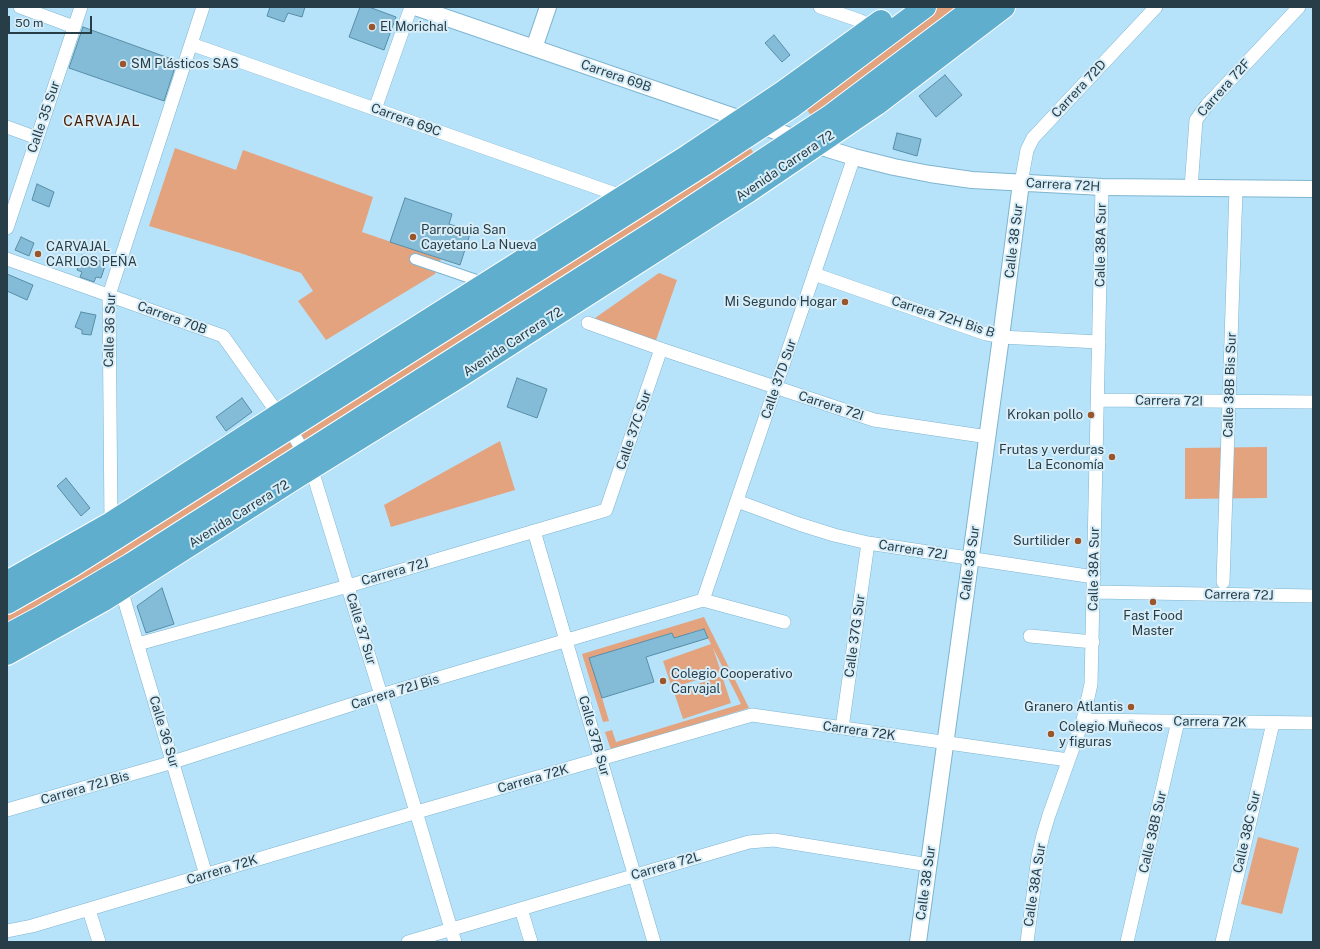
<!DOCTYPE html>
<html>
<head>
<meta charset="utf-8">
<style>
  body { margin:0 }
  #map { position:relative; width:1320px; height:949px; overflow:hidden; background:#b7e3fa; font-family:"Public Sans",sans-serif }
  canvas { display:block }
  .frame { position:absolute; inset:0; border:8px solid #273e49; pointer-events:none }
  .scale { position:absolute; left:8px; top:16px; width:84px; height:18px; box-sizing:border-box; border:2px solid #273e49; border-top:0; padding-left:5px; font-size:12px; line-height:14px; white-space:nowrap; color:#273e49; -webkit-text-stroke:3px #d7edf8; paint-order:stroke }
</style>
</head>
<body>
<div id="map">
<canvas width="1320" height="949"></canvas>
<div class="frame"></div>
<div class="scale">50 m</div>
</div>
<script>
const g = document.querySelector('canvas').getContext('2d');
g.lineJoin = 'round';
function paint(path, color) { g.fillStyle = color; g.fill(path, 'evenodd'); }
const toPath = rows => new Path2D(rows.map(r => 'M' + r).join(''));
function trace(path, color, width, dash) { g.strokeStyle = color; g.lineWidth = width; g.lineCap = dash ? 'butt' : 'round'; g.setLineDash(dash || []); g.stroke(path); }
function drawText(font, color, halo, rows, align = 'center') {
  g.font = font + ' "Public Sans",sans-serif'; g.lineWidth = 4; g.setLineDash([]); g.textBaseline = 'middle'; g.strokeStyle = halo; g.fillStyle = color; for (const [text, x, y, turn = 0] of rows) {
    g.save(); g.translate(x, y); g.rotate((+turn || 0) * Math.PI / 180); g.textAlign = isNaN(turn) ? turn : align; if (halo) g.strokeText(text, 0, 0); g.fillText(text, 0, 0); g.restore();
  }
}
paint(toPath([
  [932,7,960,7,813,118,807,110,863,68,873,52],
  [175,148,236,170,243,150,373,197,362,232,441,259,435,274,326,340,298,301,313,291,301,273,240,253,149,226],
  [747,148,751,149,755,155,308,446,299,431],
  [659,273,677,280,654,346,588,323],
  [287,438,297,453,7,630,7,611],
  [500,441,515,490,391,527,384,505],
  [1267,447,1267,498,1185,499,1185,448],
  [704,617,749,708,611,750,605,732,612,730,616,742,741,704,713,648,721,672,672,688,663,661,711,644,703,629,689,633,692,643,677,648,672,633,590,658,609,721,603,722,582,654],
  [722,676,731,703,683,719,674,692],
  [1258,837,1299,848,1282,914,1241,904]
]), '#e4a37f');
const building = toPath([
  [270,7,305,7,302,17,288,13,284,22,267,16,270,7],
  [360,7,369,7,396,17,384,50,349,37,360,7],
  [83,27,177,61,164,101,69,68,83,27],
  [774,35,790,55,782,62,765,43,774,35],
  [945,75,962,95,936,117,919,96,945,75],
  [897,133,921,139,917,156,893,149,897,133],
  [37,184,54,192,49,207,32,200,37,184],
  [405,198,452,214,449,224,471,231,460,265,390,242,405,198],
  [21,237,34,243,29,256,15,250,21,237],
  [82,255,106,263,101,278,96,277,94,282,80,277,82,272,77,270,82,255],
  [7,274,33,285,27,300,7,291,7,274],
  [81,312,96,315,91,335,82,334,82,330,75,327,81,312],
  [517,378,547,389,537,418,507,407,517,378],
  [242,398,252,412,226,431,216,417,242,398],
  [66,478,90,508,81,516,57,486,66,478],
  [162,588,174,624,146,633,137,606,162,588],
  [704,629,708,638,646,657,654,682,602,698,589,658,672,633,674,638,704,629]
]);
paint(building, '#84bcd7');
trace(building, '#578da7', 1);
const pedestrian = toPath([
  [415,259,485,283]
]);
const minor = toPath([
  [20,7,74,27],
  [820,7,858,20,873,27],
  [191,44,621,196],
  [375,109,411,7],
  [7,127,37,138],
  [1021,183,1027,150,1033,138,1156,7],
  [1191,188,1196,120,1207,105,1299,7],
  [7,228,81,7],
  [7,259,223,336,296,439,304,453,315,480,381,695,455,942],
  [814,274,986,334,1001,337,1099,342],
  [588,323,661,349,874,420,988,437],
  [1098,400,1313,402],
  [737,501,799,524,834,535,868,543,1094,577],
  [111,523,109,295,203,7],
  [534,531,654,942],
  [1223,582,1236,189],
  [121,589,206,875],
  [1094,592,1313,596],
  [703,600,854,157],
  [1030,636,1093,642],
  [138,644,348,586,606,510,661,349],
  [1083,720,1313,723],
  [842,728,868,543],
  [7,810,173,762,381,695,703,600,784,622],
  [521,909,531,942],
  [89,910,99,942],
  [7,931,32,926,417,812,752,715,1068,760],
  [408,942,749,842,774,840,929,865],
  [1027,942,1038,857,1043,835,1049,815,1083,720,1091,684,1102,187],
  [1127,942,1178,721],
  [1222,942,1273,723]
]);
const tertiary = toPath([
  [415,7,828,149,854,157,894,167,930,174,972,180,1102,187,1313,189],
  [534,48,548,7],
  [918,942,1001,337,1021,183]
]);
const trunk = toPath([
  [7,582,111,523,278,415,689,155,783,92,881,21],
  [7,603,72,566,118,537,705,164,793,106,925,7],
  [7,635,41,617,131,564,666,224,830,116,975,7],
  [7,654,104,600,297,477,462,375,749,191,877,104,1004,7]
]);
trace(pedestrian, '#7eb5d0', 12);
trace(minor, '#7eb5d0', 14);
trace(tertiary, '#7eb5d0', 18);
trace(trunk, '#fff', 24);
trace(pedestrian, '#fff', 10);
trace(minor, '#fff', 13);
trace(tertiary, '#fff', 16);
trace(trunk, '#60aece', 22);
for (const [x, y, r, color] of [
  [372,27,4,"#9a552a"],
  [123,64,4,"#9a552a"],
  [413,237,4,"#9a552a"],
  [38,254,4,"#9a552a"],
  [845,302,4,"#9a552a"],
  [1091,415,4,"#9a552a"],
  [1112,457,4,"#9a552a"],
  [1078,541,4,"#9a552a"],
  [1153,602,4,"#9a552a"],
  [663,681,4,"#9a552a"],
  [1131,707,4,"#9a552a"],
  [1051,734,4,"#9a552a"]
]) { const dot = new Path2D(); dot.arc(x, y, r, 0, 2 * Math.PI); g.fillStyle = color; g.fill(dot); trace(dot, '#d7edf8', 1.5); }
drawText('13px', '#273e49', '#d7edf8', [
  ["El Morichal",380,27],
  ["SM Plásticos SAS",131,64],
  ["Parroquia San",421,230],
  ["Cayetano La Nueva",421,245],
  ["CARVAJAL",46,247],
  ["CARLOS PEÑA",46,262],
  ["Mi Segundo Hogar",837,302,"right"],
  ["Krokan pollo",1083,415,"right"],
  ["Frutas y verduras",1104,450,"right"],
  ["La Economía",1104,465,"right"],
  ["Surtilider",1070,541,"right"],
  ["Fast Food",1153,616,"center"],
  ["Master",1153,631,"center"],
  ["Colegio Cooperativo",671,674],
  ["Carvajal",671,689],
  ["Granero Atlantis",1123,707,"right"],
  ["Colegio Muñecos",1059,727],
  ["y figuras",1059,742]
], 'left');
drawText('13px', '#273e49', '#d7edf8', [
  ["Carrera 69B",616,76,19],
  ["Carrera 72F",1224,88,-48],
  ["Carrera 72D",1079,89,-47],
  ["Calle 35 Sur",44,117,-71],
  ["Carrera 69C",406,120,20],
  ["Avenida Carrera 72",785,166,-34],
  ["Carrera 72H",1063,185,3],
  ["Calle 38 Sur",1014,241,-83],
  ["Calle 38A Sur",1101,245,-89],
  ["Carrera 72H Bis B",943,317,18],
  ["Carrera 70B",172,318,20],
  ["Calle 36 Sur",110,330,-88],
  ["Avenida Carrera 72",513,342,-33],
  ["Calle 37D Sur",779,379,-71],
  ["Calle 38B Bis Sur",1230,385,-88],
  ["Carrera 72I",1169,401,1],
  ["Carrera 72I",831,406,18],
  ["Calle 37C Sur",634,430,-71],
  ["Avenida Carrera 72",239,514,-32],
  ["Carrera 72J",913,550,9],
  ["Calle 38 Sur",970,563,-82],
  ["Calle 38A Sur",1094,569,-89],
  ["Carrera 72J",395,572,-16],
  ["Carrera 72J",1239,595,1],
  ["Calle 37 Sur",361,629,73],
  ["Calle 37G Sur",855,636,-82],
  ["Carrera 72J Bis",395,692,-17],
  ["Carrera 72K",1210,722,1],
  ["Carrera 72K",859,731,8],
  ["Calle 36 Sur",164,732,73],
  ["Calle 37B Sur",594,736,74],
  ["Carrera 72K",533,779,-16],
  ["Carrera 72J Bis",85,788,-16],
  ["Calle 38B Sur",1153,832,-77],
  ["Calle 38C Sur",1247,832,-77],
  ["Carrera 72L",666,866,-16],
  ["Carrera 72K",222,870,-17],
  ["Calle 38 Sur",926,883,-82],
  ["Calle 38A Sur",1035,885,-81]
]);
g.letterSpacing = '1px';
drawText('14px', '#481b00', '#d7edf8', [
  ["CARVAJAL",102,122]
]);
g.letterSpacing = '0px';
</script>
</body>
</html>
